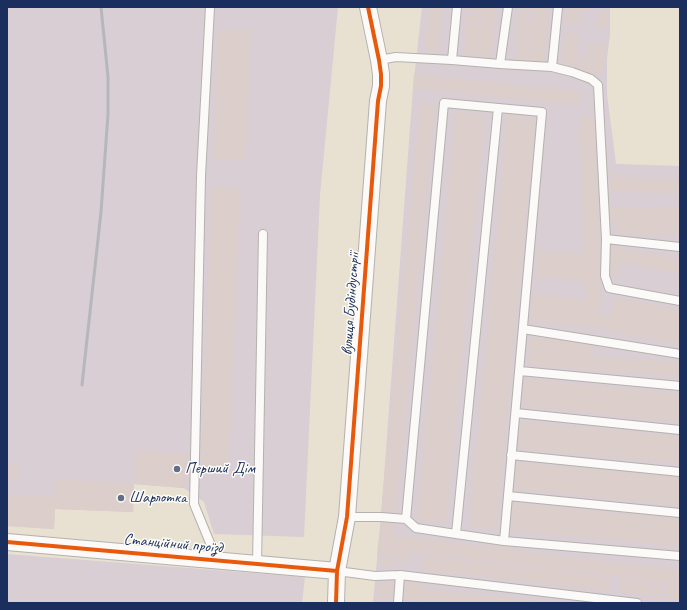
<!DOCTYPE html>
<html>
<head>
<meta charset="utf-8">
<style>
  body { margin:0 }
  #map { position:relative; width:687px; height:610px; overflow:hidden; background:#e8e0d1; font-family:Caveat,sans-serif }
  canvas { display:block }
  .frame { position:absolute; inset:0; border:8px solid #1b2f5e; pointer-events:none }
</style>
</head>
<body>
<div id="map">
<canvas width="687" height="610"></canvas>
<div class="frame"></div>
</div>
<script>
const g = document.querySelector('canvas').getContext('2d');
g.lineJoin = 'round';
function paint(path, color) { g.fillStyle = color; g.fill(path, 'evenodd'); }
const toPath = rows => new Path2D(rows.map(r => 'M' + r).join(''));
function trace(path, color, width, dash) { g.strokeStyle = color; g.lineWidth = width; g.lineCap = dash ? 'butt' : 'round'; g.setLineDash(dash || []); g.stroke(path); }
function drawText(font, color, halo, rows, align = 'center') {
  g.font = font + ' Caveat,sans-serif'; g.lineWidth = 3; g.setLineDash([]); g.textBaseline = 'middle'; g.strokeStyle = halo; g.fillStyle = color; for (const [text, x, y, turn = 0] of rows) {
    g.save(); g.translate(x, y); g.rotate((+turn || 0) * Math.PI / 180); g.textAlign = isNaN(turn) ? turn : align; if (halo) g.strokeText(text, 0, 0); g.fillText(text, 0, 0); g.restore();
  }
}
paint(toPath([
  [7,7,338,7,320,195,304,537,214,534,204,502,184,488,134,484,133,512,55,509,54,529,7,526],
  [422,7,610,7,610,34,607,59,607,94,616,164,680,166,680,603,373,603,381,517,413,88],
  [7,554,305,577,302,603,7,603]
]), '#d8ced4');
paint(toPath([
  [429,7,443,7,439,46,437,46,437,51,424,50],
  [467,7,496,7,494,33,479,33,494,34,493,49,492,49,491,57,464,54,466,22,482,24,483,15,466,13],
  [519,7,550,7,549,13,548,12,544,62,515,60,515,44,529,45,528,53,530,53,533,19,533,11,519,10],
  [567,7,582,7,581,23,566,22],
  [584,7,591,7,591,12,583,11],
  [519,11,528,12,528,18,518,17],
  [598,12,607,12,607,28,598,28],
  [466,15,480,16,479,22,466,21],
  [516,18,532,20,530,44,515,42,518,26,515,26],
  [218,29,251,29,246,161,214,159],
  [565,32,579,33,577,65,563,64],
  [588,43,595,43,594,57,587,57],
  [596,44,605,44,604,74,586,73,587,58,595,59],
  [579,57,586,58,585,70,578,70],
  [414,74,579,91,579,105,413,88],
  [420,104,435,106,422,236,421,244,423,244,421,263,420,263,419,271,396,513,381,512],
  [456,112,485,115,446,523,417,520],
  [508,113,524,115,524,119,535,120,496,528,469,526],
  [579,115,593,115,593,123,584,124,595,123,601,303,600,304,600,315,610,317,614,297,680,310,680,345,585,326,531,321,534,294,585,299,585,281,536,277,539,250,584,254],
  [608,171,616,171,616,176,609,176],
  [609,177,617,177,617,178,680,179,680,193,609,192],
  [212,187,240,188,229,469,201,468],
  [610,207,680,208,680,235,618,234,618,221,610,221],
  [611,246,680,259,680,274,620,262,618,276,610,274],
  [530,338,593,342,592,356,680,362,680,376,528,365],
  [525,379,680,394,680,422,523,406],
  [521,422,680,436,680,463,519,449],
  [137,450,187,454,184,488,134,484,133,512,55,509,54,529,7,526,7,494,56,496,56,479,134,484],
  [517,462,680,477,680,505,515,489],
  [7,464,20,465,18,480,7,479],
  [513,503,680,519,680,547,511,530],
  [381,521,396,523,394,535,491,547,491,545,500,546,510,547,510,550,680,570,680,584,548,568,547,570,611,578,610,591,464,574,465,561,537,569,538,567,409,552,408,563,400,562,400,558,377,555],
  [431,556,448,558,448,559,464,559,462,575,429,571,429,569,422,568,423,557,431,558],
  [379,558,396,559,396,566,379,565],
  [620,578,628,579,627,593,619,592],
  [406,580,422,582,421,589,539,601,550,603,443,603,404,599],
  [630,580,653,584,651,596,635,596,636,594,628,593],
  [378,583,394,584,392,598,377,597],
  [666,583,680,585,680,601,664,598],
  [655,584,663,585,661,597,654,596]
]), '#dbcecb');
const service = toPath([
  [210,7,201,176,194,504,217,560],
  [457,7,452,60,500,64],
  [508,7,500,64,552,67,572,72,591,79,598,85,606,239],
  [379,60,396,57,452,60],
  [552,67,558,7],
  [680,247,606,239,605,276,609,288,680,301],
  [523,329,680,354],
  [520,371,680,386],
  [516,413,680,430],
  [511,455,680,472],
  [508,496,680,513],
  [347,517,381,517,406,519],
  [456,534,498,108],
  [504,541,542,112,444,103,406,519,416,528,456,534,504,541,680,556],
  [257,564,263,234],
  [337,571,375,576,400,575,637,603],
  [398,603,400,575]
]);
const minor = toPath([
  [7,542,337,571],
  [336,603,337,571,347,517,378,101,381,86,381,74,379,60,368,7]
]);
trace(service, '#b4b2ad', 10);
trace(minor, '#b4b2ad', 18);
trace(service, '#fcfaf8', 8);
trace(minor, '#fcfaf8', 16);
trace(toPath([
  [82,385,101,212,108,114,108,77,101,7]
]), '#b6b7ba', 3);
trace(toPath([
  [7,542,337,571],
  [336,603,337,571,347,517,378,101,381,86,381,74,379,60,368,7]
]), '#e8590c', 4);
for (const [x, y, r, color] of [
  [177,469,4,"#636d86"],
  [121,498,4,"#636d86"]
]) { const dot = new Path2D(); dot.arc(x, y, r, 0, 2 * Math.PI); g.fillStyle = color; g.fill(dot); trace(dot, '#fdfcf7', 1.5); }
drawText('16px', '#1b2f5e', '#fdfcf7', [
  ["вулиця Будіндустрії",351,304,-86],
  ["Станційний проїзд",173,544,5]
]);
drawText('16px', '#1b2f5e', '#fdfcf7', [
  ["Перший Дім",185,469],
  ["Шарлотка",129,498]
], 'left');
</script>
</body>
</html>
